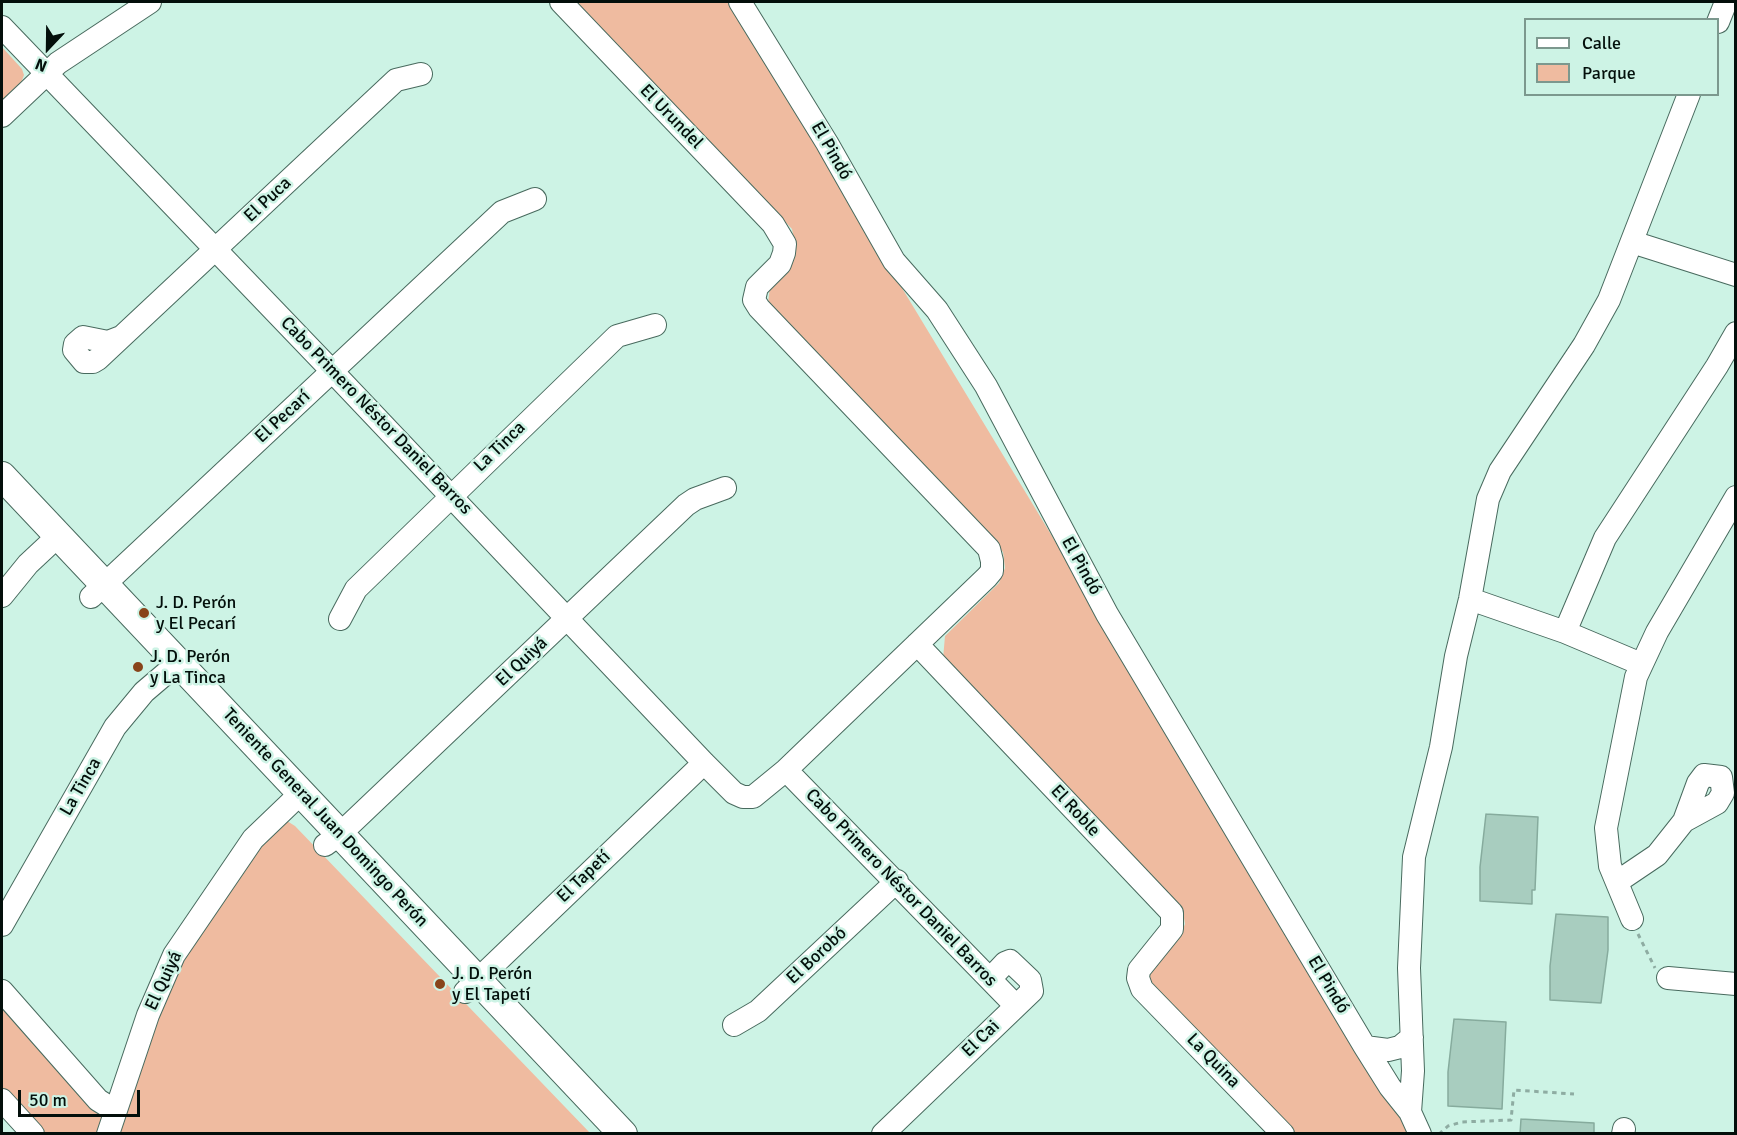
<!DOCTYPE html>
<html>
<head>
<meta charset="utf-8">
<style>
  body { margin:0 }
  #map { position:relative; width:1737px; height:1135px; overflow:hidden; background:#cdf3e5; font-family:Signika,sans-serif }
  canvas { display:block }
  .frame { position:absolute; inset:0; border:3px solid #030f0b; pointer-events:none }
  .legend { position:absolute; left:1524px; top:18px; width:195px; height:78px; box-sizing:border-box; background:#cdf3e5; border:2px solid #7c988e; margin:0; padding:8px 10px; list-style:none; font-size:18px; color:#030f0b }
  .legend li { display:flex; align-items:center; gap:12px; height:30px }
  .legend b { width:30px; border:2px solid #7c988e }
  .north { position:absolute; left:18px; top:18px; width:60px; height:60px; -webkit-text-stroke:4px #cdf3e5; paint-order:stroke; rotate:202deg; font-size:16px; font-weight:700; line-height:24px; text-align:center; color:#030f0b }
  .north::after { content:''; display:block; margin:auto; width:21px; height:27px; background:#030f0b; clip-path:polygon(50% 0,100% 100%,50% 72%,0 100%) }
  .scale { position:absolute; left:18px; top:1090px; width:122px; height:27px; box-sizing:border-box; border:3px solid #030f0b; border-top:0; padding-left:8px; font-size:18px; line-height:21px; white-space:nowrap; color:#030f0b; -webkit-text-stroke:4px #cdf3e5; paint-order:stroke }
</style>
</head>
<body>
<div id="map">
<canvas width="1737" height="1135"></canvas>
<div class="frame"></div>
<ul class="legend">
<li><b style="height:8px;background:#fff"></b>Calle</li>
<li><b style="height:16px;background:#efbba0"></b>Parque</li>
</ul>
<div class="north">N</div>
<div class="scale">50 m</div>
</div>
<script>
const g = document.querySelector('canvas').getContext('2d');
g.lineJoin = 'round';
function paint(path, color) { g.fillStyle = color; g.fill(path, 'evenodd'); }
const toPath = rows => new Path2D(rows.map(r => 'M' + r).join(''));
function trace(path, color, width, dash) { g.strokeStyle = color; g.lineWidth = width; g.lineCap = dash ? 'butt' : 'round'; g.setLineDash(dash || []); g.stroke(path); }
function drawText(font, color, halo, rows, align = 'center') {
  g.font = font + ' Signika,sans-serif'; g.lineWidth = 5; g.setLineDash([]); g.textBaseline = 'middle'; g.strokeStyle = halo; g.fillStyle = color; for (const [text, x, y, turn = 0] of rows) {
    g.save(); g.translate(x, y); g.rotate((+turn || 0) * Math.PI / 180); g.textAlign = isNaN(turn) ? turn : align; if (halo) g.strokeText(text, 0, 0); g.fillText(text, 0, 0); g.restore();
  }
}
paint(toPath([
  [574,2,729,2,1413,1133,1290,1133,1148,982,1149,972,1179,938,1185,924,1182,907,943,659,945,636,999,583,1005,568,1003,552,768,303,770,287,796,249,792,229],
  [2,47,22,69,24,75,21,83,2,102],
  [287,821,295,826,590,1133,114,1134,155,1010,202,923,246,861],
  [2,991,98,1100,108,1133,33,1133,2,1100]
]), '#efbba0');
const building = toPath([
  [1486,814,1538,817,1535,890,1532,890,1532,904,1480,901,1480,867,1486,814],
  [1556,914,1608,917,1608,950,1601,1003,1550,1000,1550,966,1556,914],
  [1454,1019,1506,1022,1502,1109,1448,1106,1448,1072,1454,1019],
  [1521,1119,1594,1123,1594,1134,1520,1134,1521,1119]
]);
paint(building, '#a8cdbf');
trace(building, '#86ab9d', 1.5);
const minor = toPath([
  [740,2,827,143,894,261,937,310,986,386,1107,614,1365,1047,1390,1087,1410,1112,1420,1134],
  [1718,22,1726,2],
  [2,27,332,371,704,763,734,793,743,797,753,797,786,770,987,577,992,571,992,561,989,549,759,308,754,300,757,287,780,264,784,253,785,244,773,224,561,2],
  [2,116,58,63,150,2],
  [1632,242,1736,275],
  [121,337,108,342,83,337,75,344,74,350,84,362,93,362,98,359,396,80,421,74],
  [2,596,28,564,58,536],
  [91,597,502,212,535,199],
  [1470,599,1565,632,1641,664],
  [340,619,356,589,617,336,655,325],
  [1565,632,1605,538,1717,366,1736,333],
  [917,644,1172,913,1172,929,1139,970,1138,978,1142,989,1283,1134],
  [786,770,1016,1006],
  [325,845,340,834,686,505,695,499,725,488],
  [1617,882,1657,855,1684,821,1717,803,1723,793,1721,777,1704,775,1698,783,1684,821],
  [1632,919,1610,866,1606,828,1636,677,1657,632,1736,497],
  [2,925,115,727,144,692,178,663],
  [1668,978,1736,984],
  [2,991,98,1100,114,1110],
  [465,992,704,763],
  [734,1025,758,1011,897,881],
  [1365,1047,1388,1050,1400,1047,1412,1037],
  [2,1100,33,1134],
  [1410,1112,1413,1071,1409,968,1414,857,1441,747,1456,656,1470,599,1488,499,1500,471,1584,345,1609,300,1689,94],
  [108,1134,148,1015,174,955,253,839,301,793],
  [883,1134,1032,991,1030,980,1010,961,1005,963,990,979],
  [1623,1134,1624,1129]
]);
const major = toPath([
  [2,476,623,1134]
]);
trace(minor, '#486a5e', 24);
trace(major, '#486a5e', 30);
trace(toPath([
  [1638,934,1655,968],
  [1439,1134,1448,1126,1462,1122,1511,1120,1514,1090,1574,1094]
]), '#8eaca2', 3, [4.5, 4.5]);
trace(minor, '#fff', 22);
trace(major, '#fff', 28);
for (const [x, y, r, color] of [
  [144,613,6,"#88441a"],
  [138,667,6,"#88441a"],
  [440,984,6,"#88441a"]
]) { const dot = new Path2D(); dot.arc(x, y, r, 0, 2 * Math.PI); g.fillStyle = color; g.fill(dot); trace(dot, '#cdf3e5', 2); }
drawText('18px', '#030f0b', '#cdf3e5', [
  ["El Urundel",671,117,46],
  ["El Pindó",831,151,60],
  ["El Puca",268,200,-43],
  ["Cabo Primero Néstor Daniel Barros",376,416,46],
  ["El Pecarí",283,417,-43],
  ["La Tinca",500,447,-44],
  ["El Pindó",1081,566,61],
  ["El Quiyá",522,662,-43],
  ["La Tinca",81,787,-60],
  ["El Roble",1075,811,47],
  ["Teniente General Juan Domingo Perón",325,818,47],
  ["El Tapetí",584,877,-44],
  ["Cabo Primero Néstor Daniel Barros",901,888,46],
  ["El Borobó",817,956,-43],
  ["El Quiyá",164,981,-65],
  ["El Pindó",1328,985,59],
  ["El Cai",981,1039,-44],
  ["La Quina",1213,1061,46]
]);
drawText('18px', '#030f0b', '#cdf3e5', [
  ["J. D. Perón",156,603],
  ["y El Pecarí",156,624],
  ["J. D. Perón",150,657],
  ["y La Tinca",150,678],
  ["J. D. Perón",452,974],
  ["y El Tapetí",452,995]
], 'left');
</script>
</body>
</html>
